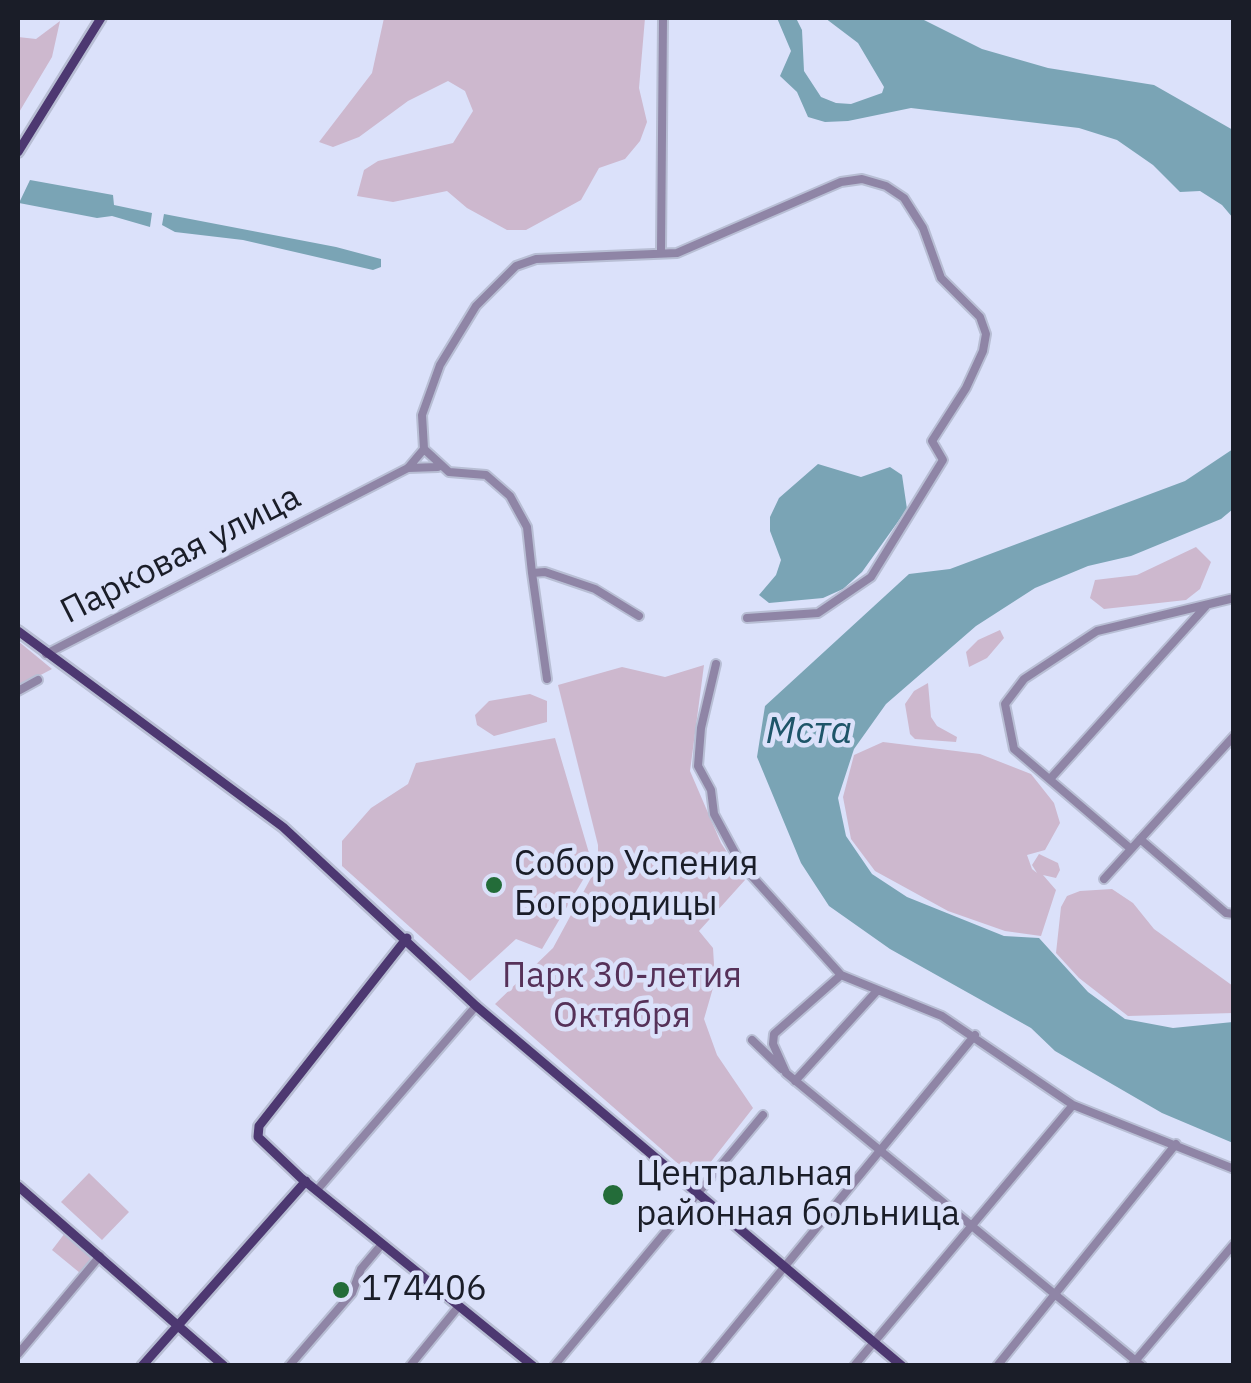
<!DOCTYPE html>
<html>
<head>
<meta charset="utf-8">
<style>
  body { margin:0 }
  #map { position:relative; width:1251px; height:1383px; overflow:hidden; background:#dbe1fa; font-family:"IBM Plex Sans",sans-serif }
  canvas { display:block }
  .frame { position:absolute; inset:0; border:20px solid #1a1d28; pointer-events:none }
</style>
</head>
<body>
<div id="map">
<canvas width="1251" height="1383"></canvas>
<div class="frame"></div>
</div>
<script>
const g = document.querySelector('canvas').getContext('2d');
g.lineJoin = 'round';
function paint(path, color) { g.fillStyle = color; g.fill(path, 'evenodd'); }
const toPath = rows => new Path2D(rows.map(r => 'M' + r).join(''));
function trace(path, color, width, dash) { g.strokeStyle = color; g.lineWidth = width; g.lineCap = dash ? 'butt' : 'round'; g.setLineDash(dash || []); g.stroke(path); }
function drawText(font, color, halo, rows, align = 'center') {
  g.font = font + ' "IBM Plex Sans",sans-serif'; g.lineWidth = 9; g.setLineDash([]); g.textBaseline = 'middle'; g.strokeStyle = halo; g.fillStyle = color; for (const [text, x, y, turn = 0] of rows) {
    g.save(); g.translate(x, y); g.rotate((+turn || 0) * Math.PI / 180); g.textAlign = isNaN(turn) ? turn : align; if (halo) g.strokeText(text, 0, 0); g.fillText(text, 0, 0); g.restore();
  }
}
paint(toPath([
  [384,18,645,18,639,88,647,122,640,141,625,159,599,168,581,200,526,230,507,230,467,208,447,191,393,202,357,196,364,170,378,161,453,143,473,111,465,91,448,81,408,101,359,137,333,147,319,142,372,73],
  [60,21,52,57,18,114,18,37,36,39],
  [1196,547,1211,562,1200,589,1186,600,1104,609,1090,598,1095,580,1137,575],
  [1000,630,1004,638,987,658,969,667,966,652,978,640],
  [18,641,52,669,18,687],
  [704,665,690,771,721,843,745,880,699,931,713,948,715,981,704,1019,717,1055,753,1108,706,1168,683,1168,495,1004,553,948,598,865,598,845,558,685,622,667,665,677],
  [928,683,931,717,937,726,957,737,956,742,915,739,910,734,905,704,914,691],
  [530,694,547,701,547,722,494,736,477,725,475,715,489,701],
  [555,738,589,853,587,873,542,949,516,939,470,981,342,866,342,841,371,808,408,784,416,763],
  [883,742,980,754,1031,774,1054,803,1060,823,1045,850,1027,855,1032,869,1037,873,1032,865,1039,854,1058,863,1060,870,1056,878,1043,875,1056,890,1041,936,1005,931,948,911,875,871,851,839,843,797,854,755],
  [1112,889,1133,903,1154,929,1233,986,1233,1013,1128,1016,1079,978,1056,953,1061,907,1067,896,1080,891],
  [89,1173,129,1212,102,1240,61,1202],
  [65,1233,94,1257,80,1273,52,1250]
]), '#cdb8ce');
paint(toPath([
  [777,18,796,18,802,30,804,71,821,97,836,103,851,104,882,93,884,87,858,43,825,18,920,18,982,49,1048,68,1154,85,1233,130,1233,218,1222,205,1200,191,1180,192,1153,165,1117,140,1079,128,911,108,848,121,825,122,808,117,797,92,780,76,791,51],
  [30,180,113,195,114,205,152,213,150,227,112,216,97,218,19,203],
  [164,214,336,247,381,259,381,267,373,270,243,240,175,232,162,225],
  [1233,449,1233,509,1221,519,1131,556,1088,566,1035,588,976,626,886,704,854,749,838,798,846,836,872,874,907,897,1004,936,1039,938,1088,992,1125,1019,1173,1028,1233,1022,1233,1143,1162,1113,1055,1051,1031,1028,890,949,829,906,801,863,757,757,765,706,909,574,950,569,1185,481],
  [818,464,861,477,890,467,902,475,907,509,862,572,843,589,823,598,769,603,759,595,776,575,781,560,770,531,770,517,779,498]
]), '#7aa4b5');
const minor = toPath([
  [661,250,663,18],
  [424,449,449,472,486,475,510,496,527,527,532,573,545,572,595,589,639,616],
  [408,468,438,467],
  [532,573,547,679],
  [46,654,408,468,424,449,422,415,440,365,476,306,516,266,536,259,677,253,841,182,862,179,886,186,904,198,923,228,941,278,980,317,986,334,983,351,966,388,932,441,943,460,871,577,818,613,747,618],
  [716,664,701,728,698,766,711,790,714,814,741,864,841,975,942,1016,1073,1105,1234,1169],
  [18,691,38,680],
  [1050,779,1206,606],
  [1140,839,1226,913,1234,914],
  [1131,849,1014,749,1005,704,1024,679,1097,631,1234,598],
  [1104,879,1234,736],
  [841,975,774,1034,773,1044,786,1073,1142,1366],
  [752,1040,782,1069],
  [795,1081,876,992],
  [317,1190,476,1006],
  [18,1354,100,1256],
  [289,1366,352,1293,361,1269,382,1244],
  [410,1366,459,1306],
  [554,1366,763,1115],
  [703,1366,975,1035],
  [854,1366,1073,1105],
  [997,1366,1176,1144],
  [1131,1366,1234,1244]
]);
const major = toPath([
  [18,152,101,18],
  [18,631,283,827,476,1006,902,1366],
  [407,938,259,1126,258,1137,301,1178,533,1366],
  [18,1186,224,1366],
  [142,1366,306,1181]
]);
trace(minor, '#b8bed4', 12);
trace(major, '#b8bed4', 14);
trace(minor, '#8f85a6', 8);
trace(major, '#4d3871', 9);
for (const [x, y, r, color] of [
  [494,885,10,"#236c39"],
  [613,1195,12,"#236c39"],
  [341,1290,10,"#236c39"]
]) { const dot = new Path2D(); dot.arc(x, y, r, 0, 2 * Math.PI); g.fillStyle = color; g.fill(dot); trace(dot, '#dbe1fa', 4); }
drawText('35px', '#1a1d28', '#dbe1fa', [
  ["Парковая улица",181,555,-27]
]);
drawText('35px', '#1a1d28', '#dbe1fa', [
  ["Собор Успения",514,865],
  ["Богородицы",514,905],
  ["Центральная",636,1175],
  ["районная больница",636,1215],
  ["174406",361,1290]
], 'left');
drawText('35px', '#563159', '#dbe1fa', [
  ["Парк 30-летия",622,977],
  ["Октября",622,1017]
]);
drawText('italic 38px', '#1e5569', '#dbe1fa', [
  ["Мста",809,732]
]);
</script>
</body>
</html>
